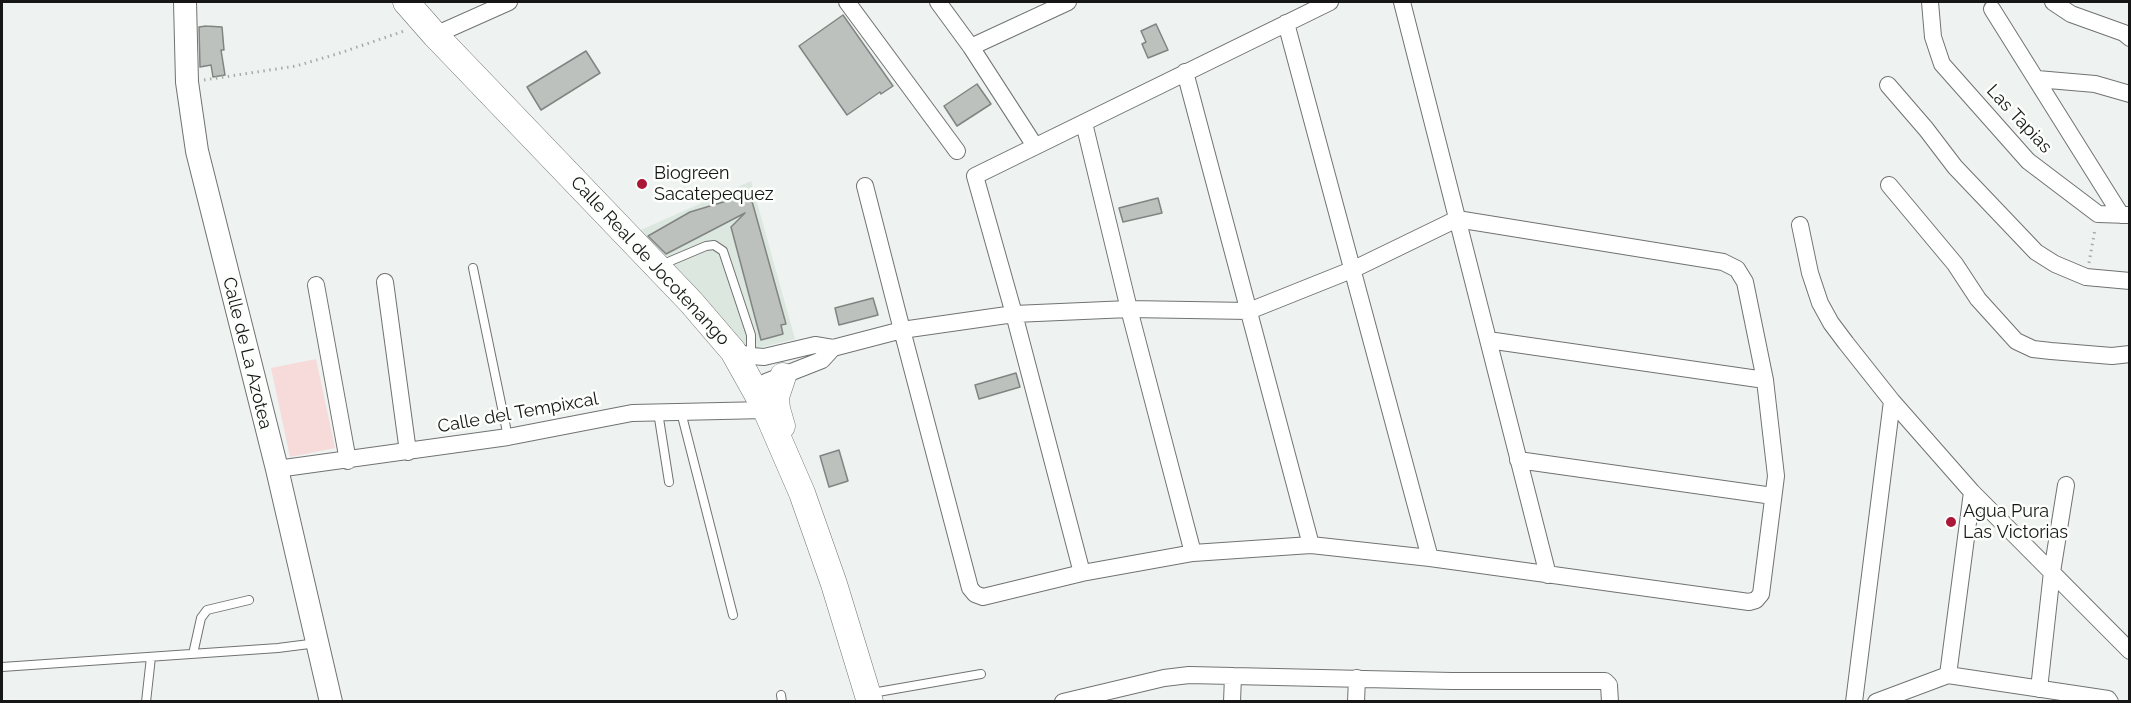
<!DOCTYPE html>
<html>
<head>
<meta charset="utf-8">
<style>
  body { margin:0 }
  #map { position:relative; width:2131px; height:703px; overflow:hidden; background:#eef2f0; font-family:Raleway,sans-serif }
  canvas { display:block }
  .frame { position:absolute; inset:0; border:3px solid #151615; pointer-events:none }
</style>
</head>
<body>
<div id="map">
<canvas width="2131" height="703"></canvas>
<div class="frame"></div>
</div>
<script>
const g = document.querySelector('canvas').getContext('2d');
g.lineJoin = 'round';
function paint(path, color) { g.fillStyle = color; g.fill(path, 'evenodd'); }
const toPath = rows => new Path2D(rows.map(r => 'M' + r).join(''));
function trace(path, color, width, dash) { g.strokeStyle = color; g.lineWidth = width; g.lineCap = dash ? 'butt' : 'round'; g.setLineDash(dash || []); g.stroke(path); }
function drawText(font, color, halo, rows, align = 'center') {
  g.font = font + ' Raleway,sans-serif'; g.lineWidth = 5; g.setLineDash([]); g.textBaseline = 'middle'; g.strokeStyle = halo; g.fillStyle = color; for (const [text, x, y, turn = 0] of rows) {
    g.save(); g.translate(x, y); g.rotate((+turn || 0) * Math.PI / 180); g.textAlign = isNaN(turn) ? turn : align; if (halo) g.strokeText(text, 0, 0); g.fillText(text, 0, 0); g.restore();
  }
}
paint(toPath([
  [751,181,795,339,742,352,634,233]
]), '#dce7e0');
paint(toPath([
  [316,359,335,448,290,457,271,368]
]), '#f7dada');
const building = toPath([
  [843,15,893,86,881,94,880,92,847,115,799,46,843,15],
  [1156,24,1168,50,1148,58,1142,44,1146,42,1141,31,1156,24],
  [206,26,222,27,224,50,221,50,225,75,213,77,211,65,200,67,199,27,206,26],
  [586,51,600,73,541,110,527,87,586,51],
  [977,84,991,104,957,126,944,106,977,84],
  [750,194,786,324,781,325,783,334,761,340,731,227,745,213,666,254,648,236,690,212,750,194],
  [1158,198,1162,213,1123,222,1119,208,1158,198],
  [873,298,878,315,839,325,835,308,873,298],
  [1016,373,1020,387,979,399,975,385,1016,373],
  [839,450,848,481,829,487,820,456,839,450]
]);
paint(building, '#bdc1be');
trace(building, '#818482', 1.5);
const lane = toPath([
  [661,265,706,246,714,245,723,251,751,335,751,356],
  [473,268,508,437],
  [658,412,669,482],
  [681,412,733,615],
  [193,654,201,618,207,610,249,600],
  [2,667,278,648,317,643],
  [872,693,981,674],
  [781,695,782,702],
  [146,702,151,657]
]);
const street = toPath([
  [847,2,957,151],
  [938,2,971,47,1035,146],
  [1402,2,1548,575],
  [1930,2,1933,37,1942,64,2028,161,2098,214,2130,215],
  [2053,2,2071,14,2124,33,2130,38],
  [1992,9,2121,215],
  [1286,23,1430,558],
  [435,35,509,2],
  [971,47,1068,2],
  [1185,72,1311,545],
  [2037,79,2095,84,2130,94],
  [1888,85,1926,129,1955,167,2036,252,2055,264,2086,277,2130,281],
  [1084,123,1129,309,1193,553],
  [1889,185,1955,264,1978,299,2016,341,2033,349,2051,351,2112,356,2130,354],
  [1800,225,1810,273,1820,303,1831,323,1846,343,1892,401,1972,492,2130,651],
  [385,282,408,452],
  [316,285,348,461],
  [1488,340,1765,380],
  [733,351,751,356,764,357,815,345,833,348,902,330,1014,314,1129,309,1249,311,1354,269,1457,219,1723,262,1737,269,1745,282,1765,380,1776,476,1761,594,1756,600,1749,602,1430,558,1311,545,1193,553,1082,573,983,597,975,594,970,588,902,330,865,186],
  [755,390,766,382,822,360,833,348],
  [1518,460,1773,496],
  [277,469,508,437,632,413,766,410],
  [1082,573,1014,314,975,176,1330,2],
  [1948,675,1972,492],
  [2039,689,2052,572,2066,485],
  [1063,702,1164,678,1189,675,1452,681,1605,681,1609,685,1610,702],
  [1232,702,1233,676],
  [1356,702,1357,678],
  [1854,702,1892,401],
  [1876,702,1948,675,2108,699,2110,702]
]);
const secondary = toPath([
  [185,2,187,82,197,151,277,469,331,702]
]);
const primary = toPath([
  [406,2,435,35,691,302,733,351,766,410,802,493,834,584,870,702],
  [782,426,777,409,776,397,783,376]
]);
trace(lane, '#707371', 10);
trace(street, '#707371', 18);
trace(secondary, '#707371', 24);
trace(primary, '#707371', 27);
trace(toPath([
  [204,80,296,66,337,54,407,30],
  [2089,263,2095,229]
]), '#a8aba9', 3, [1.5, 4.5]);
trace(lane, '#fff', 8);
trace(street, '#fff', 16);
trace(secondary, '#fff', 22);
trace(primary, '#fff', 26);
for (const [x, y, r, color] of [
  [642,184,6,"#ac1637"],
  [1951,522,6,"#ac1637"]
]) { const dot = new Path2D(); dot.arc(x, y, r, 0, 2 * Math.PI); g.fillStyle = color; g.fill(dot); trace(dot, '#fdfffd', 2); }
drawText('18px', '#151615', '#fdfffd', [
  ["Las Tapias",2019,119,47],
  ["Calle Real de Jocotenango",650,261,47],
  ["Calle de La Azotea",247,353,76],
  ["Calle del Tempixcal",518,413,-10]
]);
drawText('18px', '#151615', '#fdfffd', [
  ["Biogreen",654,174],
  ["Sacatepequez",654,195],
  ["Agua Pura",1963,512],
  ["Las Victorias",1963,533]
], 'left');
</script>
</body>
</html>
